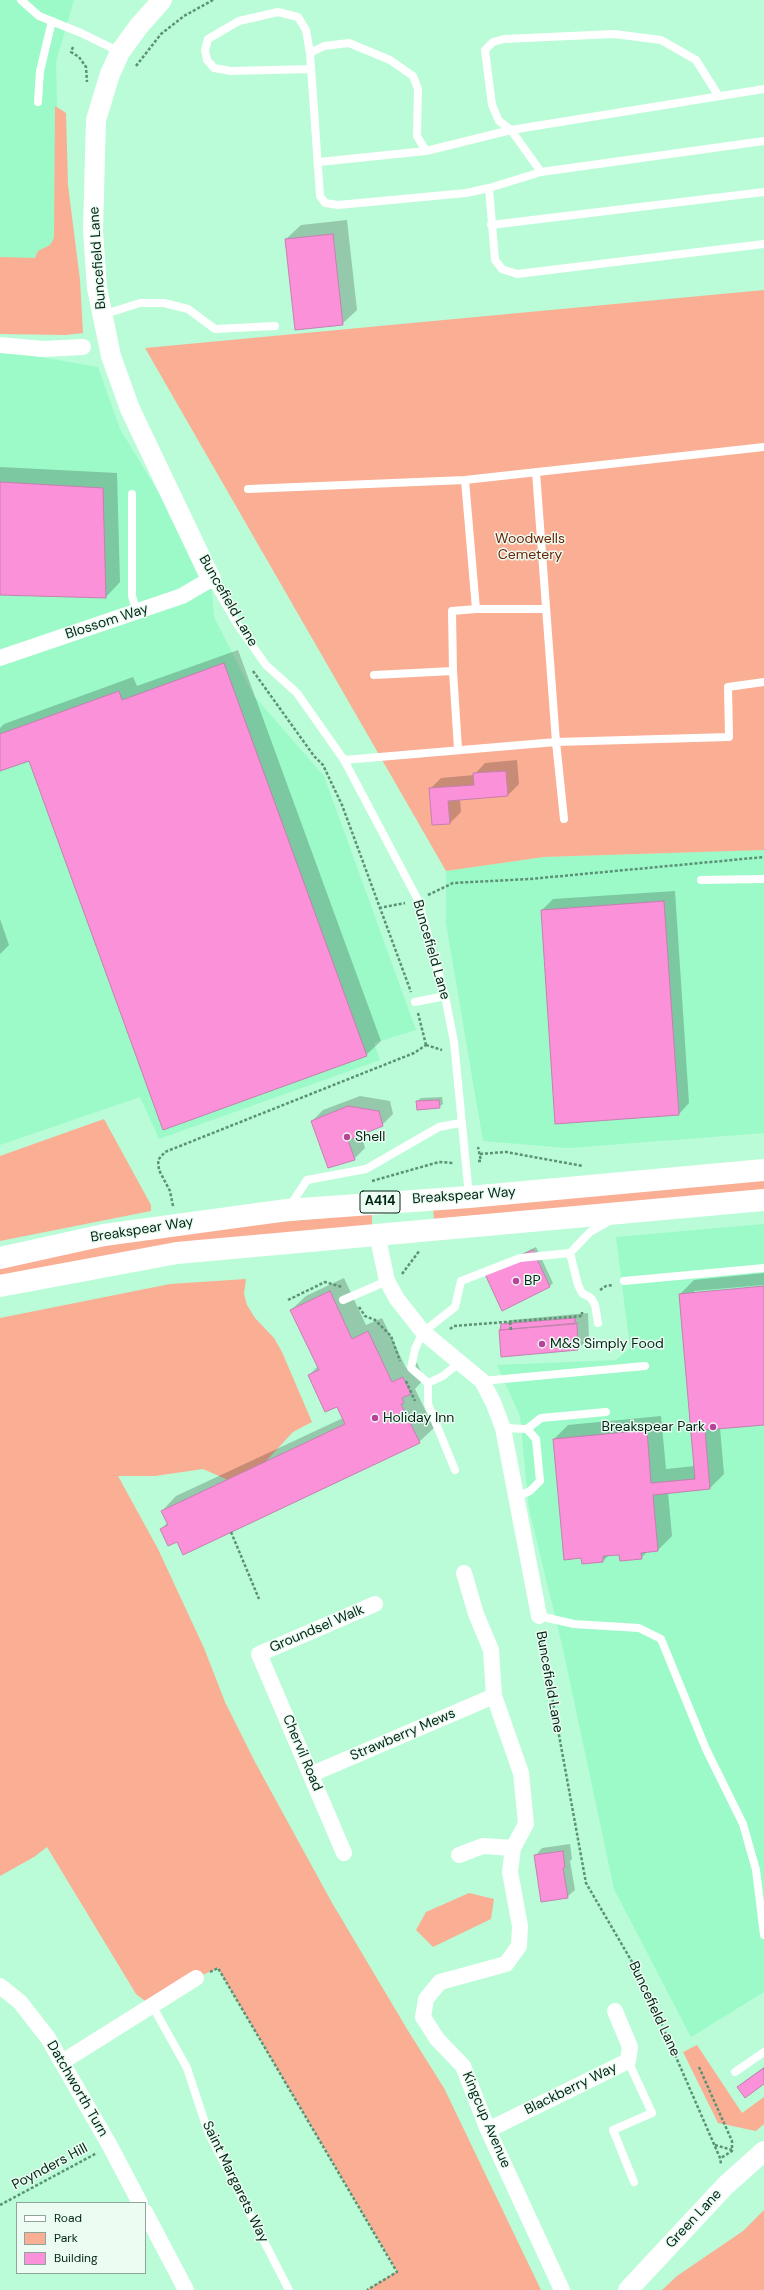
<!DOCTYPE html>
<html>
<head>
<meta charset="utf-8">
<style>
  body { margin:0 }
  #map { position:relative; width:764px; height:2290px; overflow:hidden; background:#b9fcd7; font-family:"DM Sans",sans-serif }
  canvas { display:block }
  .legend { position:absolute; left:16px; top:2202px; width:130px; height:72px; box-sizing:border-box; background:#ecfcf3; border:1px solid #8ea69a; margin:0; padding:5px 7px; list-style:none; font-size:12px; color:#002514 }
  .legend li { display:flex; align-items:center; gap:8px; height:20px }
  .legend b { width:20px; border:1px solid #8ea69a }
</style>
</head>
<body>
<div id="map">
<canvas width="764" height="2290"></canvas>
<ul class="legend">
<li><b style="height:5px;background:#fff"></b>Road</li>
<li><b style="height:11px;background:#faae94"></b>Park</li>
<li><b style="height:11px;background:#fa91d9"></b>Building</li>
</ul>
</div>
<script>
const g = document.querySelector('canvas').getContext('2d');
g.lineJoin = 'round';
function paint(path, color) { g.fillStyle = color; g.fill(path, 'evenodd'); }
const toPath = rows => new Path2D(rows.map(r => 'M' + r).join(''));
function trace(path, color, width, dash) { g.strokeStyle = color; g.lineWidth = width; g.lineCap = dash ? 'butt' : 'round'; g.setLineDash(dash || []); g.stroke(path); }
function drawText(font, color, halo, rows, align = 'center') {
  g.font = font + ' "DM Sans",sans-serif'; g.lineWidth = 3; g.setLineDash([]); g.textBaseline = 'middle'; g.strokeStyle = halo; g.fillStyle = color; for (const [text, x, y, turn = 0] of rows) {
    g.save(); g.translate(x, y); g.rotate((+turn || 0) * Math.PI / 180); g.textAlign = isNaN(turn) ? turn : align; if (halo) g.strokeText(text, 0, 0); g.fillText(text, 0, 0); g.restore();
  }
}
paint(toPath([
  [0,0,74,0,56,62,61,262,0,261],
  [0,350,98,367,120,429,211,579,214,617,254,696,324,776,416,1030,374,1043,380,1060,159,1139,140,1097,0,1145],
  [764,850,764,1133,568,1148,483,1141,446,923,446,871,544,857],
  [764,1224,764,1992,691,2037,614,1889,563,1649,529,1509,520,1416,497,1365,616,1360,630,1348,616,1237]
]), '#9bfac8');
paint(toPath([
  [55,106,66,113,68,185,80,280,83,333,66,335,0,334,0,257,35,258,38,251,50,245,54,238],
  [764,290,764,850,544,857,446,871,145,348],
  [104,1119,151,1205,151,1211,0,1241,0,1156],
  [764,1178,764,1190,434,1219,433,1209],
  [372,1214,372,1225,0,1280,0,1268,115,1243,234,1226],
  [246,1279,244,1294,247,1305,255,1318,274,1338,282,1352,312,1422,293,1432,265,1462,228,1480,203,1469,155,1476,118,1476,158,1549,204,1648,225,1702,255,1762,331,1901,407,2029,444,2088,541,2290,367,2290,397,2271,218,1968,196,1978,153,2007,136,1994,47,1847,34,1857,0,1876,0,1318,170,1284],
  [469,1893,494,1899,491,1919,433,1947,416,1930,426,1912],
  [697,2045,742,2113,764,2097,764,2124,756,2131,718,2123,683,2052],
  [764,2210,764,2290,662,2290,677,2276,743,2231]
]), '#faae94');
paint(toPath([
  [347,220,357,310,342,324,286,239,301,225],
  [0,467,117,473,120,582,106,597,0,594],
  [238,650,381,1041,366,1055,29,760,0,767,0,728,4,724,133,677,137,686],
  [517,760,519,784,508,795,460,799,461,812,450,823,430,789,441,778,474,775,485,763],
  [675,891,689,1103,679,1114,542,910,553,899],
  [0,919,9,945,0,954],
  [360,1096,390,1101,393,1114,382,1125,361,1134,365,1148,354,1159,312,1121,323,1110],
  [442,1097,443,1104,439,1107,417,1101,421,1098],
  [536,1247,553,1283,550,1286,489,1269],
  [764,1273,764,1285,694,1291,694,1293,764,1287,764,1424,720,1428,724,1474,710,1488,668,1492,672,1536,658,1550,648,1551,641,1558,620,1554,609,1555,603,1561,554,1439,568,1425,661,1416,666,1469,695,1466,680,1294,694,1280],
  [344,1278,366,1325,382,1318,406,1368,417,1363,424,1379,415,1389,434,1428,419,1442,178,1541,161,1529,168,1522,162,1511,176,1496,343,1418,337,1406,309,1375,318,1366,291,1310,306,1296],
  [588,1313,589,1338,578,1349,502,1325,511,1320],
  [570,1844,572,1859,570,1861,575,1890,567,1897,535,1856,542,1848],
  [764,2067,764,2083,738,2087,746,2080]
]), '#0003');
const building = toPath([
  [333,234,343,325,295,330,285,239,333,234],
  [0,482,103,488,106,598,0,595,0,482],
  [224,663,367,1056,163,1130,29,761,0,771,0,734,119,691,122,700,224,663],
  [506,771,508,796,448,801,450,824,432,825,429,788,474,785,473,773,506,771],
  [664,901,679,1115,555,1124,541,910,664,901],
  [439,1100,440,1108,417,1110,416,1101,439,1100],
  [348,1106,379,1111,383,1126,348,1140,355,1160,328,1168,311,1121,348,1106],
  [533,1250,550,1287,502,1311,484,1272,533,1250],
  [764,1286,764,1425,705,1430,710,1489,653,1495,658,1551,641,1553,642,1559,620,1561,619,1555,603,1556,603,1562,582,1564,581,1558,564,1560,553,1439,647,1430,651,1483,695,1479,679,1294,764,1286],
  [330,1291,352,1339,368,1331,392,1382,403,1377,411,1394,402,1398,404,1403,401,1404,420,1443,183,1555,177,1542,168,1546,160,1529,168,1525,161,1511,345,1424,337,1407,325,1412,308,1375,319,1370,290,1310,330,1291],
  [575,1318,575,1324,500,1330,501,1324,575,1318],
  [577,1323,578,1350,501,1357,499,1330,577,1323],
  [563,1851,565,1867,563,1868,568,1898,541,1902,534,1855,563,1851],
  [764,2068,764,2084,745,2098,737,2087,764,2068]
]);
paint(building, '#fa91d9');
trace(building, '#c680af', 1);
trace(toPath([
  [73,47,71,52,79,57,86,67,87,82],
  [136,66,161,34,184,16,213,0],
  [253,671,314,756,323,765,342,805,411,992],
  [428,895,453,883,530,879,764,857],
  [379,908,405,903],
  [418,1013,426,1045],
  [426,1045,442,1050],
  [480,1154,506,1152,583,1166],
  [478,1161,481,1161,478,1147],
  [372,1181,439,1162,454,1163],
  [173,1206,170,1191,159,1170,158,1160,165,1152,414,1053,426,1045],
  [402,1274,420,1250],
  [600,1290,606,1286,613,1285],
  [288,1300,325,1282,342,1287],
  [359,1307,365,1316,375,1320,391,1336,400,1361],
  [510,1322,511,1330],
  [450,1329,454,1326,582,1316,582,1312],
  [406,1381,415,1401],
  [231,1532,259,1599],
  [540,1631,586,1883,642,1979,720,2158,721,2164],
  [210,1972,218,1968,397,2272,367,2290],
  [699,2067,732,2141,732,2151,721,2158],
  [715,2145,732,2150],
  [0,2205,97,2153]
]), '#5d9176', 2.5, [3, 2]);
trace(toPath([
  [21,0,39,16,81,33,120,52],
  [310,53,306,30,298,17,278,12,239,21,208,39,205,50,207,60,214,68,231,71,311,69],
  [718,95,696,60,661,40,614,34,504,39,493,42,485,50,492,105,499,121,511,130,541,172,764,141],
  [38,102,40,71,52,21],
  [426,151,417,136,418,89,413,76,390,60,349,43,324,46,310,53,320,196,325,203,338,205,466,193,489,188,541,172],
  [319,162,426,151,511,130,764,89],
  [489,188,495,260,502,269,517,274,764,244],
  [491,225,764,192],
  [102,315,140,303,164,303,188,309,215,329,275,326],
  [536,472,556,742,564,819],
  [465,480,476,609],
  [248,489,465,480,764,447],
  [132,494,132,596,137,613],
  [211,579,237,624,266,665,297,693,344,760,418,900,445,996,454,1042,469,1196],
  [374,675,453,671],
  [458,749,453,671,452,611,476,609,546,609],
  [344,760,556,742,729,737,728,687,764,682],
  [701,880,764,879],
  [415,1002,445,996],
  [290,1206,307,1180,366,1169,439,1127,460,1123],
  [570,1253,578,1285,582,1293,591,1298,595,1305,598,1323],
  [624,1281,764,1268],
  [343,1300,387,1281],
  [460,1362,443,1376,428,1383,411,1368,415,1349,423,1332,455,1307,461,1281,520,1258,570,1253,590,1232,611,1220],
  [482,1381,645,1366],
  [428,1383,428,1404,455,1470],
  [503,1428,527,1429,536,1439,540,1481,530,1491,515,1498],
  [527,1429,541,1418,606,1412],
  [539,1616,574,1624,639,1628,661,1639,706,1749,743,1824,756,1870,764,1935],
  [153,2007,187,2068,208,2132,289,2290],
  [628,2061,652,2113,613,2130,634,2182],
  [735,2072,764,2052]
]), '#fff', 8);
trace(toPath([
  [0,345,43,349,83,347],
  [0,658,182,596,211,579],
  [377,1234,387,1281,397,1299,423,1332,482,1381,493,1402,503,1428,539,1616],
  [464,1573,476,1614,491,1650,494,1696,521,1773,526,1824,513,1848,510,1872,520,1926,519,1946,506,1964,440,1982,426,1999,423,2017,437,2039,463,2066,488,2130,562,2290],
  [312,1774,494,1696],
  [344,1853,259,1654,375,1604],
  [459,1855,483,1846,513,1848],
  [0,1986,20,2002,48,2038,110,2146,140,2203],
  [62,2062,196,1978],
  [488,2130,628,2061,630,2047,615,2011],
  [145,2212,186,2290]
]), '#fff', 16);
trace(toPath([
  [162,0,139,26,120,52,110,74,96,120,93,230,97,288,111,356,130,409,211,579],
  [628,2290,725,2186,764,2151]
]), '#fff', 20);
trace(toPath([
  [0,1258,104,1235,287,1210,469,1197,764,1170],
  [0,1286,177,1253,764,1200]
]), '#fff', 22);
for (const [x, y, r, color] of [
  [347,1137,4,"#b94399"],
  [516,1281,4,"#b94399"],
  [542,1344,4,"#b94399"],
  [375,1418,4,"#b94399"],
  [713,1427,4,"#b94399"]
]) { const dot = new Path2D(); dot.arc(x, y, r, 0, 2 * Math.PI); g.fillStyle = color; g.fill(dot); trace(dot, '#ecfcf3', 1.5); }
for (const [x, y, w] of [
  [380,1202,40]
]) { const box = new Path2D(); box.roundRect(x - w / 2, y - 11, w, 22, 3); g.fillStyle = '#ecfcf3'; g.fill(box); trace(box, '#002514', 1); }
drawText('bold 13px', '#002514', null, [
  ["A414",380,1202]
]);
drawText('14px', '#002514', '#ecfcf3', [
  ["Buncefield Lane",98,258,-94],
  ["Buncefield Lane",228,601,60],
  ["Blossom Way",107,622,-18],
  ["Buncefield Lane",431,950,74],
  ["Breakspear Way",464,1196,-4],
  ["Breakspear Way",142,1230,-9],
  ["Groundsel Walk",317,1629,-23],
  ["Buncefield Lane",549,1682,80],
  ["Strawberry Mews",403,1735,-23],
  ["Chervil Road",302,1753,67],
  ["Buncefield Lane",654,2009,65],
  ["Datchworth Turn",77,2089,60],
  ["Blackberry Way",571,2089,-26],
  ["Kingcup Avenue",486,2120,67],
  ["Poynders Hill",50,2167,-28],
  ["Saint Margarets Way",235,2182,64],
  ["Green Lane",694,2219,-47]
]);
drawText('14px', '#6b2304', '#ecfcf3', [
  ["Woodwells",530,539],
  ["Cemetery",530,555]
]);
drawText('14px', '#002514', '#ecfcf3', [
  ["Shell",355,1137],
  ["BP",524,1281],
  ["M&S Simply Food",550,1344],
  ["Holiday Inn",383,1418],
  ["Breakspear Park",705,1427,"right"]
], 'left');
</script>
</body>
</html>
